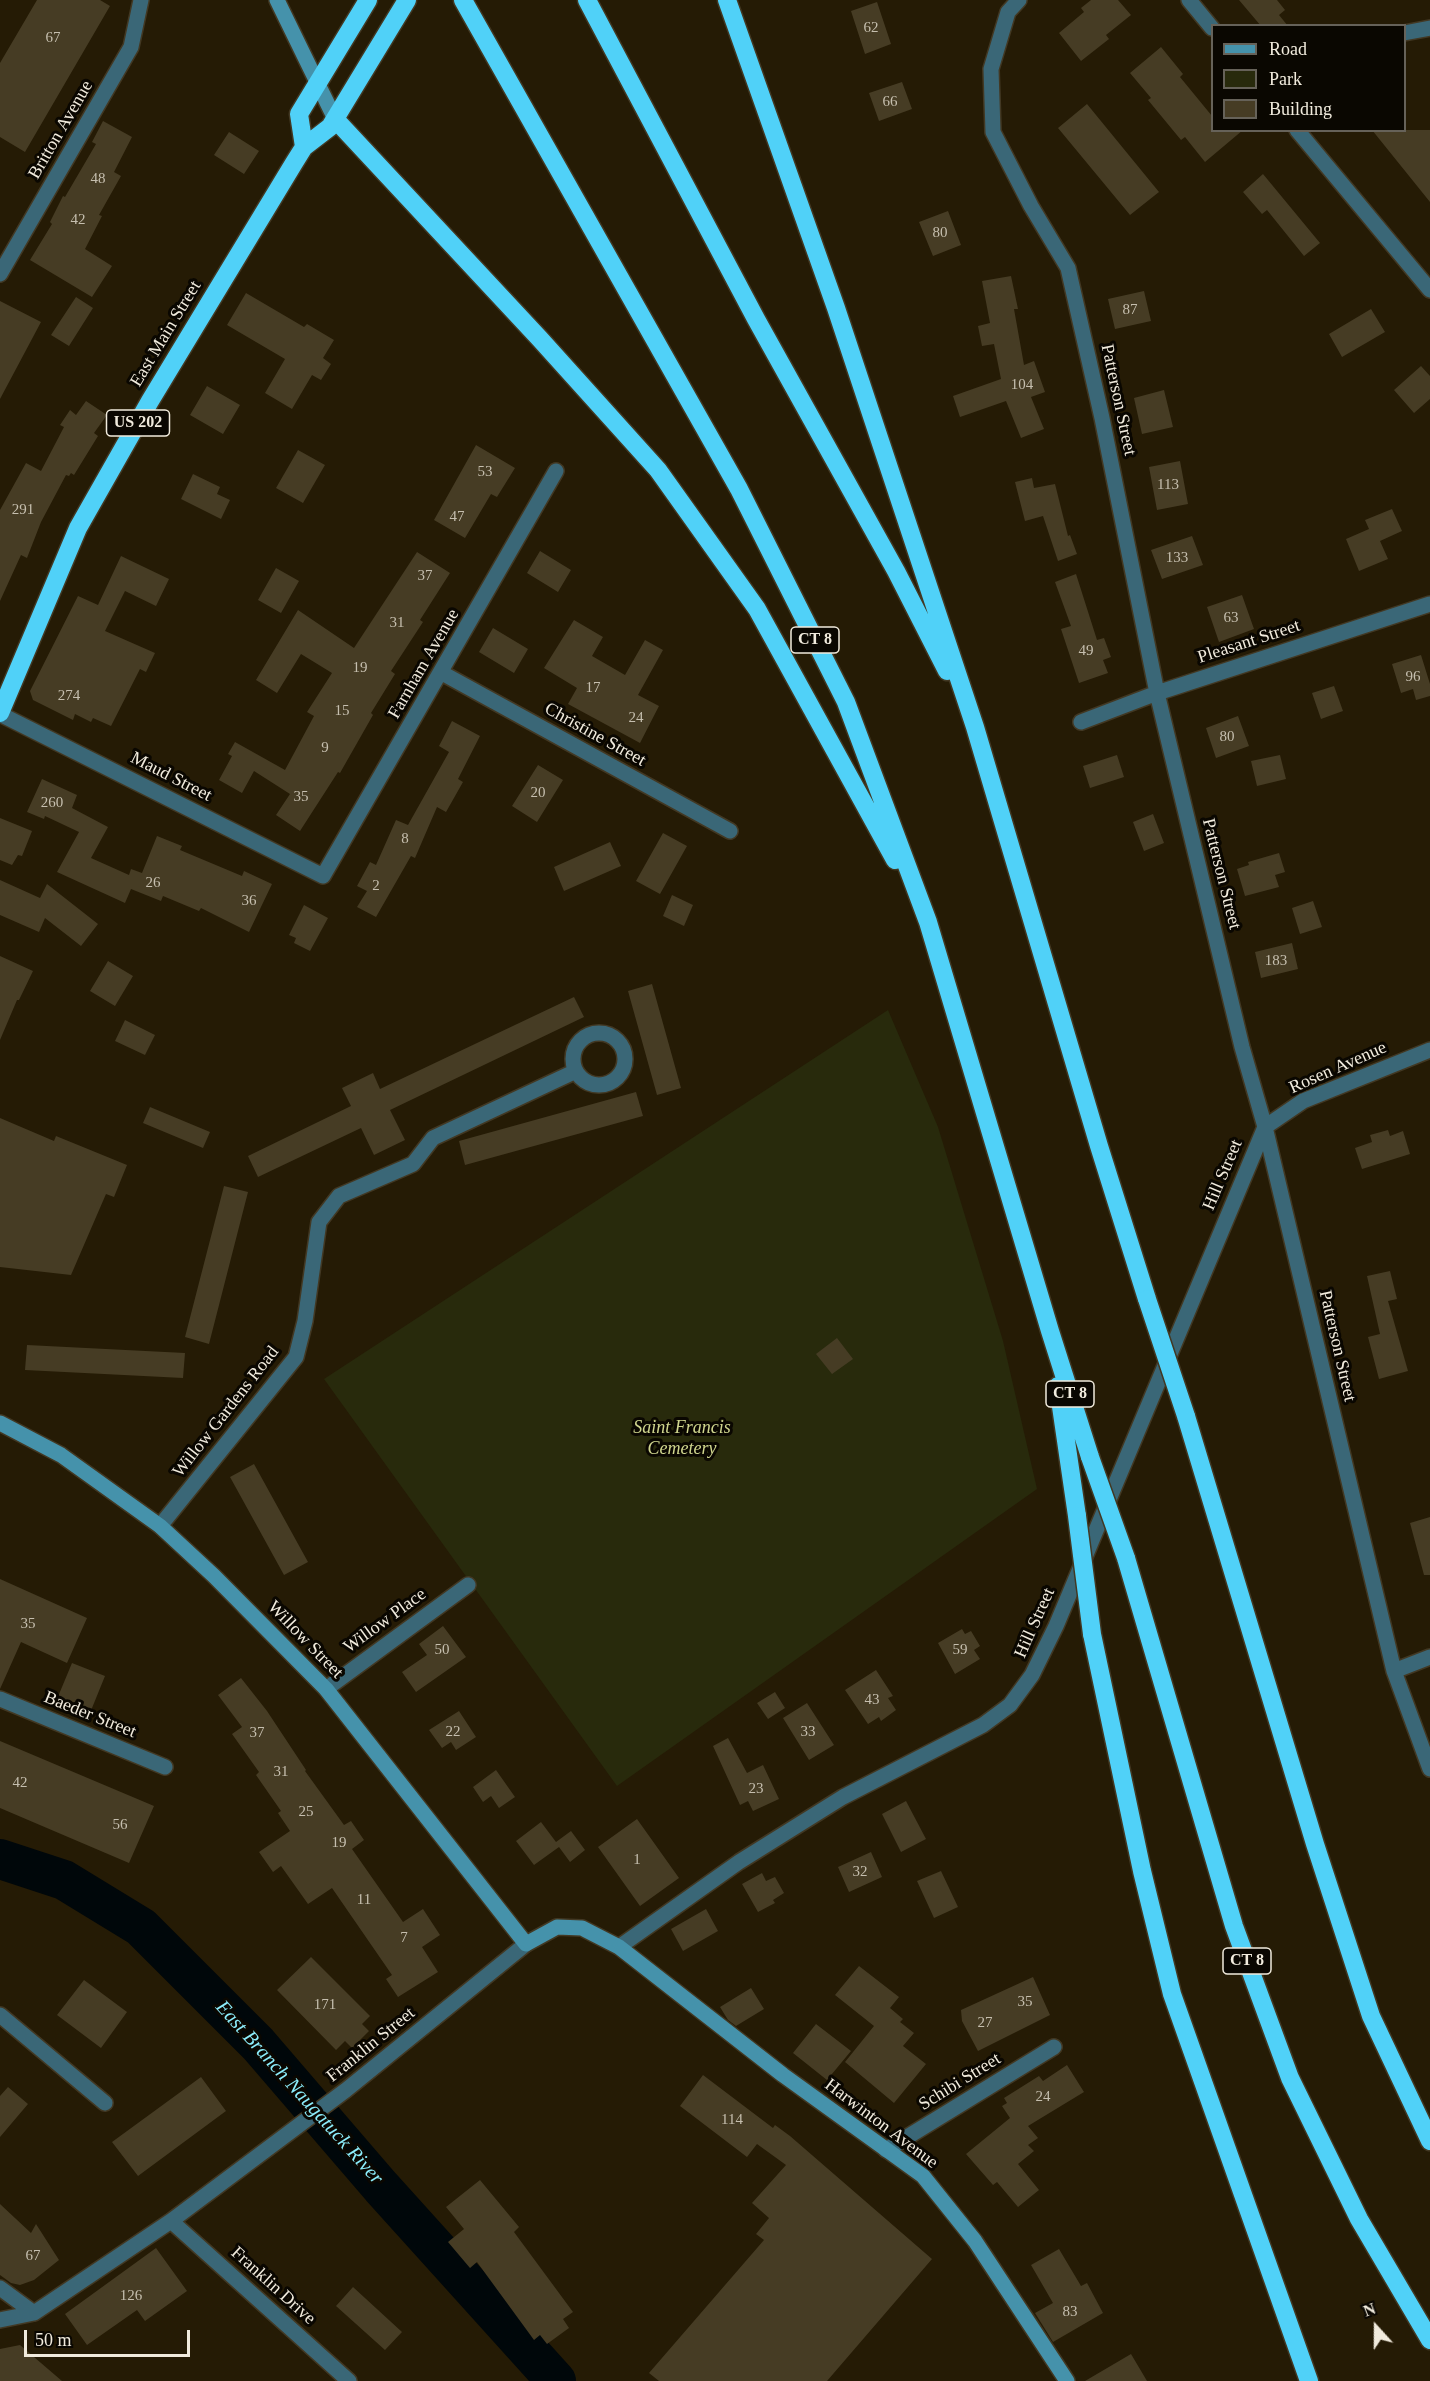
<!DOCTYPE html>
<html>
<head>
<meta charset="utf-8">
<style>
  body { margin:0 }
  #map { position:relative; width:1430px; height:2381px; overflow:hidden; background:#251b05; font-family:"Times New Roman",serif }
  canvas { display:block }
  .legend { position:absolute; left:1211px; top:24px; width:195px; height:108px; box-sizing:border-box; background:#0a0701; border:2px solid #666259; margin:0; padding:8px 10px; list-style:none; font-size:18px; color:#f1ebdd }
  .legend li { display:flex; align-items:center; gap:12px; height:30px }
  .legend b { width:30px; border:2px solid #666259 }
  .north { position:absolute; left:1346px; top:2297px; width:60px; height:60px; -webkit-text-stroke:4px #0a0701; paint-order:stroke; rotate:339deg; font-size:16px; font-weight:700; line-height:24px; text-align:center; color:#f1ebdd }
  .north::after { content:''; display:block; margin:auto; width:21px; height:27px; background:#f1ebdd; clip-path:polygon(50% 0,100% 100%,50% 72%,0 100%) }
  .scale { position:absolute; left:24px; top:2330px; width:166px; height:27px; box-sizing:border-box; border:3px solid #f1ebdd; border-top:0; padding-left:8px; font-size:18px; line-height:21px; white-space:nowrap; color:#f1ebdd; -webkit-text-stroke:4px #0a0701; paint-order:stroke }
</style>
</head>
<body>
<div id="map">
<canvas width="1430" height="2381"></canvas>
<ul class="legend">
<li><b style="height:8px;background:#4592ab"></b>Road</li>
<li><b style="height:16px;background:#282a0c"></b>Park</li>
<li><b style="height:16px;background:#463c24"></b>Building</li>
</ul>
<div class="north">N</div>
<div class="scale">50 m</div>
</div>
<script>
const g = document.querySelector('canvas').getContext('2d');
g.lineJoin = 'round';
function paint(path, color) { g.fillStyle = color; g.fill(path, 'evenodd'); }
const toPath = rows => new Path2D(rows.map(r => 'M' + r).join(''));
function trace(path, color, width, dash) { g.strokeStyle = color; g.lineWidth = width; g.lineCap = dash ? 'butt' : 'round'; g.setLineDash(dash || []); g.stroke(path); }
function drawText(font, color, halo, rows, align = 'center') {
  g.font = font + ' "Times New Roman",serif'; g.lineWidth = 6; g.setLineDash([]); g.textBaseline = 'middle'; g.strokeStyle = halo; g.fillStyle = color; for (const [text, x, y, turn = 0] of rows) {
    g.save(); g.translate(x, y); g.rotate((+turn || 0) * Math.PI / 180); g.textAlign = isNaN(turn) ? turn : align; if (halo) g.strokeText(text, 0, 0); g.fillText(text, 0, 0); g.restore();
  }
}
paint(toPath([
  [888,1010,938,1127,1003,1341,1037,1489,617,1786,324,1379]
]), '#282a0c');
trace(toPath([
  [0,1859,64,1880,141,1927,258,2044,381,2187,556,2381]
]), '#00070a', 40);
paint(toPath([
  [37,0,100,0,110,6,25,152,0,137,0,63],
  [1091,0,1118,0,1131,15,1106,35,1109,39,1081,61,1059,33,1084,12,1081,8],
  [1239,0,1277,0,1285,10,1279,15,1288,26,1261,26],
  [877,2,891,44,865,54,851,11],
  [1161,47,1183,74,1180,77,1212,116,1212,130,1243,130,1205,162,1185,137,1181,140,1148,100,1151,98,1130,73],
  [902,82,912,109,879,121,869,93],
  [1087,104,1159,192,1130,215,1058,128],
  [103,121,132,137,114,172,121,176,99,215,102,216,85,249,112,266,92,297,30,260,52,224,50,222,63,196,65,197,96,144,92,142],
  [1372,130,1430,130,1430,202],
  [229,132,259,151,244,174,214,155],
  [1263,174,1320,243,1304,256,1267,210,1262,214,1243,192],
  [948,211,961,245,933,256,919,222],
  [1011,276,1018,309,1014,309,1024,365,1034,361,1045,392,1031,397,1044,429,1021,438,1006,401,960,417,953,396,1001,379,994,344,982,346,978,326,990,323,982,281],
  [1144,291,1151,321,1115,329,1108,299],
  [246,293,304,327,307,324,334,340,323,358,331,364,321,380,312,375,292,409,265,393,285,359,227,325],
  [76,297,93,308,69,346,51,335],
  [0,301,41,322,0,399],
  [1371,309,1385,332,1342,357,1329,334],
  [1421,366,1430,376,1430,399,1414,413,1394,390],
  [207,386,240,405,223,434,190,415],
  [1164,390,1173,427,1142,434,1134,398],
  [86,401,107,415,94,433,98,436,74,475,71,473,69,476,66,475,41,522,27,558,21,555,0,601,0,510,26,463,41,471,64,427,60,425,70,410,76,415],
  [476,445,515,468,497,497,491,494,465,538,434,520],
  [298,450,325,465,303,503,276,488],
  [1180,461,1188,504,1157,510,1149,467],
  [193,474,220,487,217,494,230,500,221,519,181,499],
  [1032,478,1034,488,1055,484,1068,536,1070,535,1077,554,1058,561,1043,516,1025,521,1015,482],
  [1392,509,1402,531,1380,541,1388,559,1359,571,1346,539,1369,529,1365,520],
  [1192,536,1203,565,1162,579,1151,550],
  [540,551,571,570,558,592,527,573],
  [417,552,450,573,420,620,423,622,391,671,395,674,371,713,373,715,340,773,338,772,300,831,276,815,290,794,254,771,242,793,219,780,232,756,228,754,235,742,285,770,314,716,307,712,332,673,301,654,277,693,256,680,298,610,354,648],
  [121,556,169,579,156,606,125,591,105,631,155,653,146,672,140,669,111,726,93,718,91,722,75,714,73,720,33,700,30,691,78,596,98,605],
  [276,568,299,581,281,613,258,600],
  [1076,574,1097,640,1104,638,1111,657,1103,660,1108,673,1079,683,1061,629,1071,626,1055,582],
  [1242,595,1254,629,1219,642,1207,607],
  [574,620,603,637,592,656,625,675,645,640,663,650,638,695,659,706,640,743,568,704,577,688,544,668],
  [493,628,528,649,514,673,479,652],
  [1421,655,1430,684,1430,696,1416,700,1413,689,1401,693,1392,664],
  [1334,686,1343,711,1321,719,1312,693],
  [1238,716,1249,746,1216,758,1206,728],
  [452,721,480,736,458,779,463,782,446,812,437,807,415,858,411,856,376,917,357,907,367,891,357,886,370,862,376,865,396,820,408,825,449,752,439,746],
  [1117,755,1124,777,1090,788,1083,766],
  [1280,755,1286,779,1257,786,1251,761],
  [538,765,563,780,537,822,512,806],
  [42,779,77,795,72,808,108,827,91,858,129,875,131,869,142,873,157,836,182,846,180,850,242,876,244,871,272,884,249,932,201,908,199,911,163,896,161,901,131,889,125,903,57,872,79,832,45,816,44,819,27,812],
  [1153,814,1164,843,1144,851,1133,822],
  [0,818,32,831,22,856,18,855,12,865,0,860],
  [663,833,687,846,660,894,636,881],
  [610,842,621,866,564,891,554,867],
  [1279,853,1285,872,1275,875,1279,887,1245,896,1237,869,1249,865,1248,862],
  [0,880,40,898,47,884,98,924,81,946,45,918,39,932,0,915],
  [672,895,693,905,684,926,663,916],
  [1313,901,1322,927,1300,934,1292,908],
  [304,905,328,918,310,951,294,943,296,938,289,935],
  [1292,943,1298,969,1261,978,1255,952],
  [0,956,33,971,19,1000,17,1000,0,1040],
  [108,961,133,976,115,1006,90,991],
  [652,984,681,1088,657,1095,628,991],
  [574,997,584,1017,390,1110,405,1140,374,1155,361,1128,258,1177,248,1156,351,1106,342,1088,373,1073,380,1089],
  [125,1020,155,1035,145,1055,115,1041],
  [636,1092,643,1116,465,1165,459,1141],
  [150,1107,210,1132,203,1148,143,1123],
  [0,1118,54,1141,56,1136,127,1165,114,1197,106,1194,71,1275,0,1267],
  [1388,1130,1390,1136,1403,1131,1410,1154,1362,1169,1355,1148,1372,1142,1370,1135],
  [224,1186,248,1192,209,1344,185,1337],
  [1390,1271,1397,1299,1388,1301,1408,1371,1379,1379,1368,1337,1380,1334,1367,1276],
  [837,1338,853,1359,832,1374,816,1354],
  [27,1345,185,1353,183,1378,25,1370],
  [254,1464,308,1562,284,1575,230,1477],
  [1430,1517,1430,1575,1424,1575,1410,1523],
  [0,1579,87,1618,67,1663,21,1642,0,1689],
  [443,1626,466,1657,416,1692,402,1672,427,1655,419,1644],
  [962,1629,965,1634,971,1631,980,1646,974,1650,980,1659,955,1674,938,1643],
  [72,1663,105,1676,90,1713,57,1699],
  [876,1670,893,1696,888,1698,896,1710,881,1721,879,1717,868,1724,845,1690],
  [241,1678,267,1711,306,1770,305,1771,344,1825,351,1821,364,1840,352,1849,403,1922,423,1909,440,1935,422,1947,438,1972,398,1997,386,1979,392,1975,332,1888,308,1904,281,1866,273,1872,259,1852,290,1831,278,1813,281,1811,256,1775,259,1772,232,1734,242,1727,218,1695],
  [775,1692,785,1708,768,1719,757,1703],
  [807,1703,834,1745,809,1760,783,1718],
  [459,1711,476,1737,456,1750,451,1742,442,1748,429,1730],
  [728,1738,747,1773,763,1765,779,1799,753,1811,748,1801,740,1805,713,1746],
  [0,1741,154,1806,129,1863,0,1808],
  [496,1770,515,1797,499,1808,491,1796,483,1802,473,1787],
  [906,1801,926,1839,901,1852,882,1814],
  [637,1819,679,1878,640,1906,598,1847],
  [541,1822,556,1842,571,1831,585,1850,570,1862,559,1847,534,1865,516,1841],
  [871,1852,882,1877,849,1892,838,1867],
  [941,1871,958,1907,934,1918,917,1881],
  [762,1873,766,1881,775,1877,784,1893,773,1900,775,1903,758,1912,742,1884],
  [706,1909,718,1931,683,1951,671,1929],
  [311,1957,370,2016,362,2024,369,2031,352,2048,345,2041,336,2050,277,1990],
  [859,1966,899,1997,890,2008,903,2019,900,2022,914,2033,903,2046,926,2064,894,2103,845,2062,874,2026,835,1995],
  [1033,1977,1050,2015,978,2051,962,2021,961,2010],
  [84,1980,127,2012,101,2048,57,2015],
  [751,1988,764,2009,736,2026,728,2020,720,2007],
  [816,2024,851,2051,827,2080,793,2053],
  [1067,2065,1084,2092,1028,2126,1038,2138,1028,2145,1034,2151,1018,2164,1039,2190,1018,2207,997,2182,993,2185,966,2154,1010,2118,1002,2106,1007,2103,1004,2098,1039,2076,1043,2081],
  [703,2075,773,2128,775,2125,790,2136,932,2259,827,2381,659,2381,649,2373,764,2240,756,2234,769,2218,752,2203,786,2165,757,2144,747,2157,680,2106],
  [201,2077,226,2111,138,2176,112,2142],
  [8,2087,28,2104,0,2137,0,2096],
  [480,2180,519,2227,514,2232,573,2312,563,2319,569,2328,547,2344,540,2335,534,2340,477,2262,470,2268,448,2242,464,2229,446,2207],
  [0,2204,31,2233,36,2224,59,2260,34,2280,20,2285,11,2283,0,2275],
  [156,2248,187,2291,145,2321,137,2310,87,2345,65,2314],
  [1059,2249,1081,2286,1087,2283,1103,2313,1053,2342,1035,2313,1053,2303,1031,2265],
  [353,2287,402,2332,385,2350,336,2306],
  [20,2345,62,2381,0,2381,0,2349],
  [1131,2354,1147,2381,1085,2381]
]), '#463c24');
const street = toPath([
  [1019,0,1008,12,991,69,993,132,1031,206,1068,268,1102,418,1157,693,1242,1047,1265,1127,1394,1671,1430,1769],
  [1189,0,1212,28],
  [1404,33,1430,28],
  [1297,130,1430,290],
  [0,274,131,47,141,0],
  [442,673,730,831],
  [0,714,323,876,556,471],
  [1081,722,1157,693,1430,604],
  '573 1059a26 26 0 1 1 52 0a26 26 0 1 1-52 0Z',
  [160,1526,296,1357,305,1321,319,1222,339,1196,413,1164,433,1138,576,1071],
  [1394,1671,1430,1657],
  [326,1689,468,1585],
  [0,1699,165,1767],
  [619,1947,739,1862,843,1797,983,1725,1010,1705,1032,1675,1056,1626,1265,1127,1303,1101,1430,1050],
  [0,2015,105,2103],
  [886,2150,1054,2047],
  [171,2221,349,2381],
  [0,2288,34,2313],
  [0,2320,34,2313,171,2221,346,2090,526,1944]
]);
const secondary = toPath([
  [277,0,335,119],
  [0,1423,61,1455,160,1526,214,1576,326,1689,526,1944,557,1927,582,1928,619,1947,783,2075,923,2176,975,2241,1067,2381]
]);
const highway = toPath([
  [463,0,739,489,846,702,928,922,1050,1331,1090,1457],
  [587,0,756,319,896,571,947,671],
  [727,0,836,308,975,727,1099,1146,1147,1299],
  [335,119,540,339,658,470,757,609,895,860],
  [304,147,299,114,368,0],
  [0,713,78,528,150,401,294,163,304,147,330,127,407,0],
  [1058,1386,1077,1516],
  [1186,1416,1315,1844,1371,2016,1430,2141],
  [1126,1558,1234,1926,1290,2078,1359,2219,1430,2340],
  [1092,1634,1142,1871,1172,1994,1309,2381]
]);
trace(street, '#423823', 18);
trace(secondary, '#423823', 18);
trace(highway, '#423823', 21);
trace(street, '#3a6777', 15);
trace(secondary, '#4592ab', 15);
trace(highway, '#50d1f8', 18);
const highwayBridge = toPath([
  [1147,1299,1186,1416],
  [1090,1457,1126,1558],
  [1077,1516,1092,1634]
]);
trace(highwayBridge, '#423823', 21, []);
trace(highwayBridge, '#50d1f8', 18);
drawText('15px', '#c6bfaf', null, [
  ["62",871,28],
  ["67",53,38],
  ["66",890,102],
  ["48",98,179],
  ["42",78,220],
  ["80",940,233],
  ["87",1130,310],
  ["104",1022,385],
  ["53",485,472],
  ["113",1168,485],
  ["291",23,510],
  ["47",457,517],
  ["133",1177,558],
  ["37",425,576],
  ["63",1231,618],
  ["31",397,623],
  ["49",1086,651],
  ["19",360,668],
  ["96",1413,677],
  ["17",593,688],
  ["274",69,696],
  ["15",342,711],
  ["24",636,718],
  ["80",1227,737],
  ["9",325,748],
  ["20",538,793],
  ["35",301,797],
  ["260",52,803],
  ["8",405,839],
  ["26",153,883],
  ["2",376,886],
  ["36",249,901],
  ["183",1276,961],
  ["35",28,1624],
  ["50",442,1650],
  ["59",960,1650],
  ["43",872,1700],
  ["22",453,1732],
  ["33",808,1732],
  ["37",257,1733],
  ["31",281,1772],
  ["42",20,1783],
  ["23",756,1789],
  ["25",306,1812],
  ["56",120,1825],
  ["19",339,1843],
  ["1",637,1860],
  ["32",860,1872],
  ["11",364,1900],
  ["7",404,1938],
  ["35",1025,2002],
  ["171",325,2005],
  ["27",985,2023],
  ["24",1043,2097],
  ["114",732,2120],
  ["67",33,2256],
  ["126",131,2296],
  ["83",1070,2312]
]);
for (const [x, y, w] of [
  [138,423,63],
  [815,640,48],
  [1070,1394,48],
  [1247,1961,48]
]) { const box = new Path2D(); box.roundRect(x - w / 2, y - 13, w, 26, 4.5); g.fillStyle = '#0a0701'; g.fill(box); trace(box, '#f1ebdd', 1.5); }
drawText('bold 16px', '#f1ebdd', null, [
  ["US 202",138,423],
  ["CT 8",815,640],
  ["CT 8",1070,1394],
  ["CT 8",1247,1961]
]);
drawText('18px', '#f1ebdd', '#0a0701', [
  ["Britton Avenue",61,130,-60],
  ["East Main Street",166,334,-59],
  ["Patterson Street",1118,400,78],
  ["Pleasant Street",1249,642,-18],
  ["Farnham Avenue",424,664,-60],
  ["Christine Street",595,735,29],
  ["Maud Street",171,777,27],
  ["Patterson Street",1221,874,76],
  ["Rosen Avenue",1338,1068,-24],
  ["Hill Street",1223,1175,-67],
  ["Patterson Street",1337,1346,77],
  ["Willow Gardens Road",226,1412,-52],
  ["Willow Place",385,1621,-36],
  ["Hill Street",1035,1623,-66],
  ["Willow Street",305,1640,46],
  ["Baeder Street",90,1715,22],
  ["Franklin Street",371,2045,-39],
  ["Schibi Street",960,2082,-32],
  ["Harwinton Avenue",881,2124,37],
  ["Franklin Drive",273,2286,42]
]);
drawText('italic 18px', '#d0d68e', '#0a0701', [
  ["Saint Francis",682,1428],
  ["Cemetery",682,1449]
]);
drawText('italic 20px', '#8cedfb', '#0a0701', [
  ["East Branch Naugatuck River",299,2093,48]
]);
</script>
</body>
</html>
